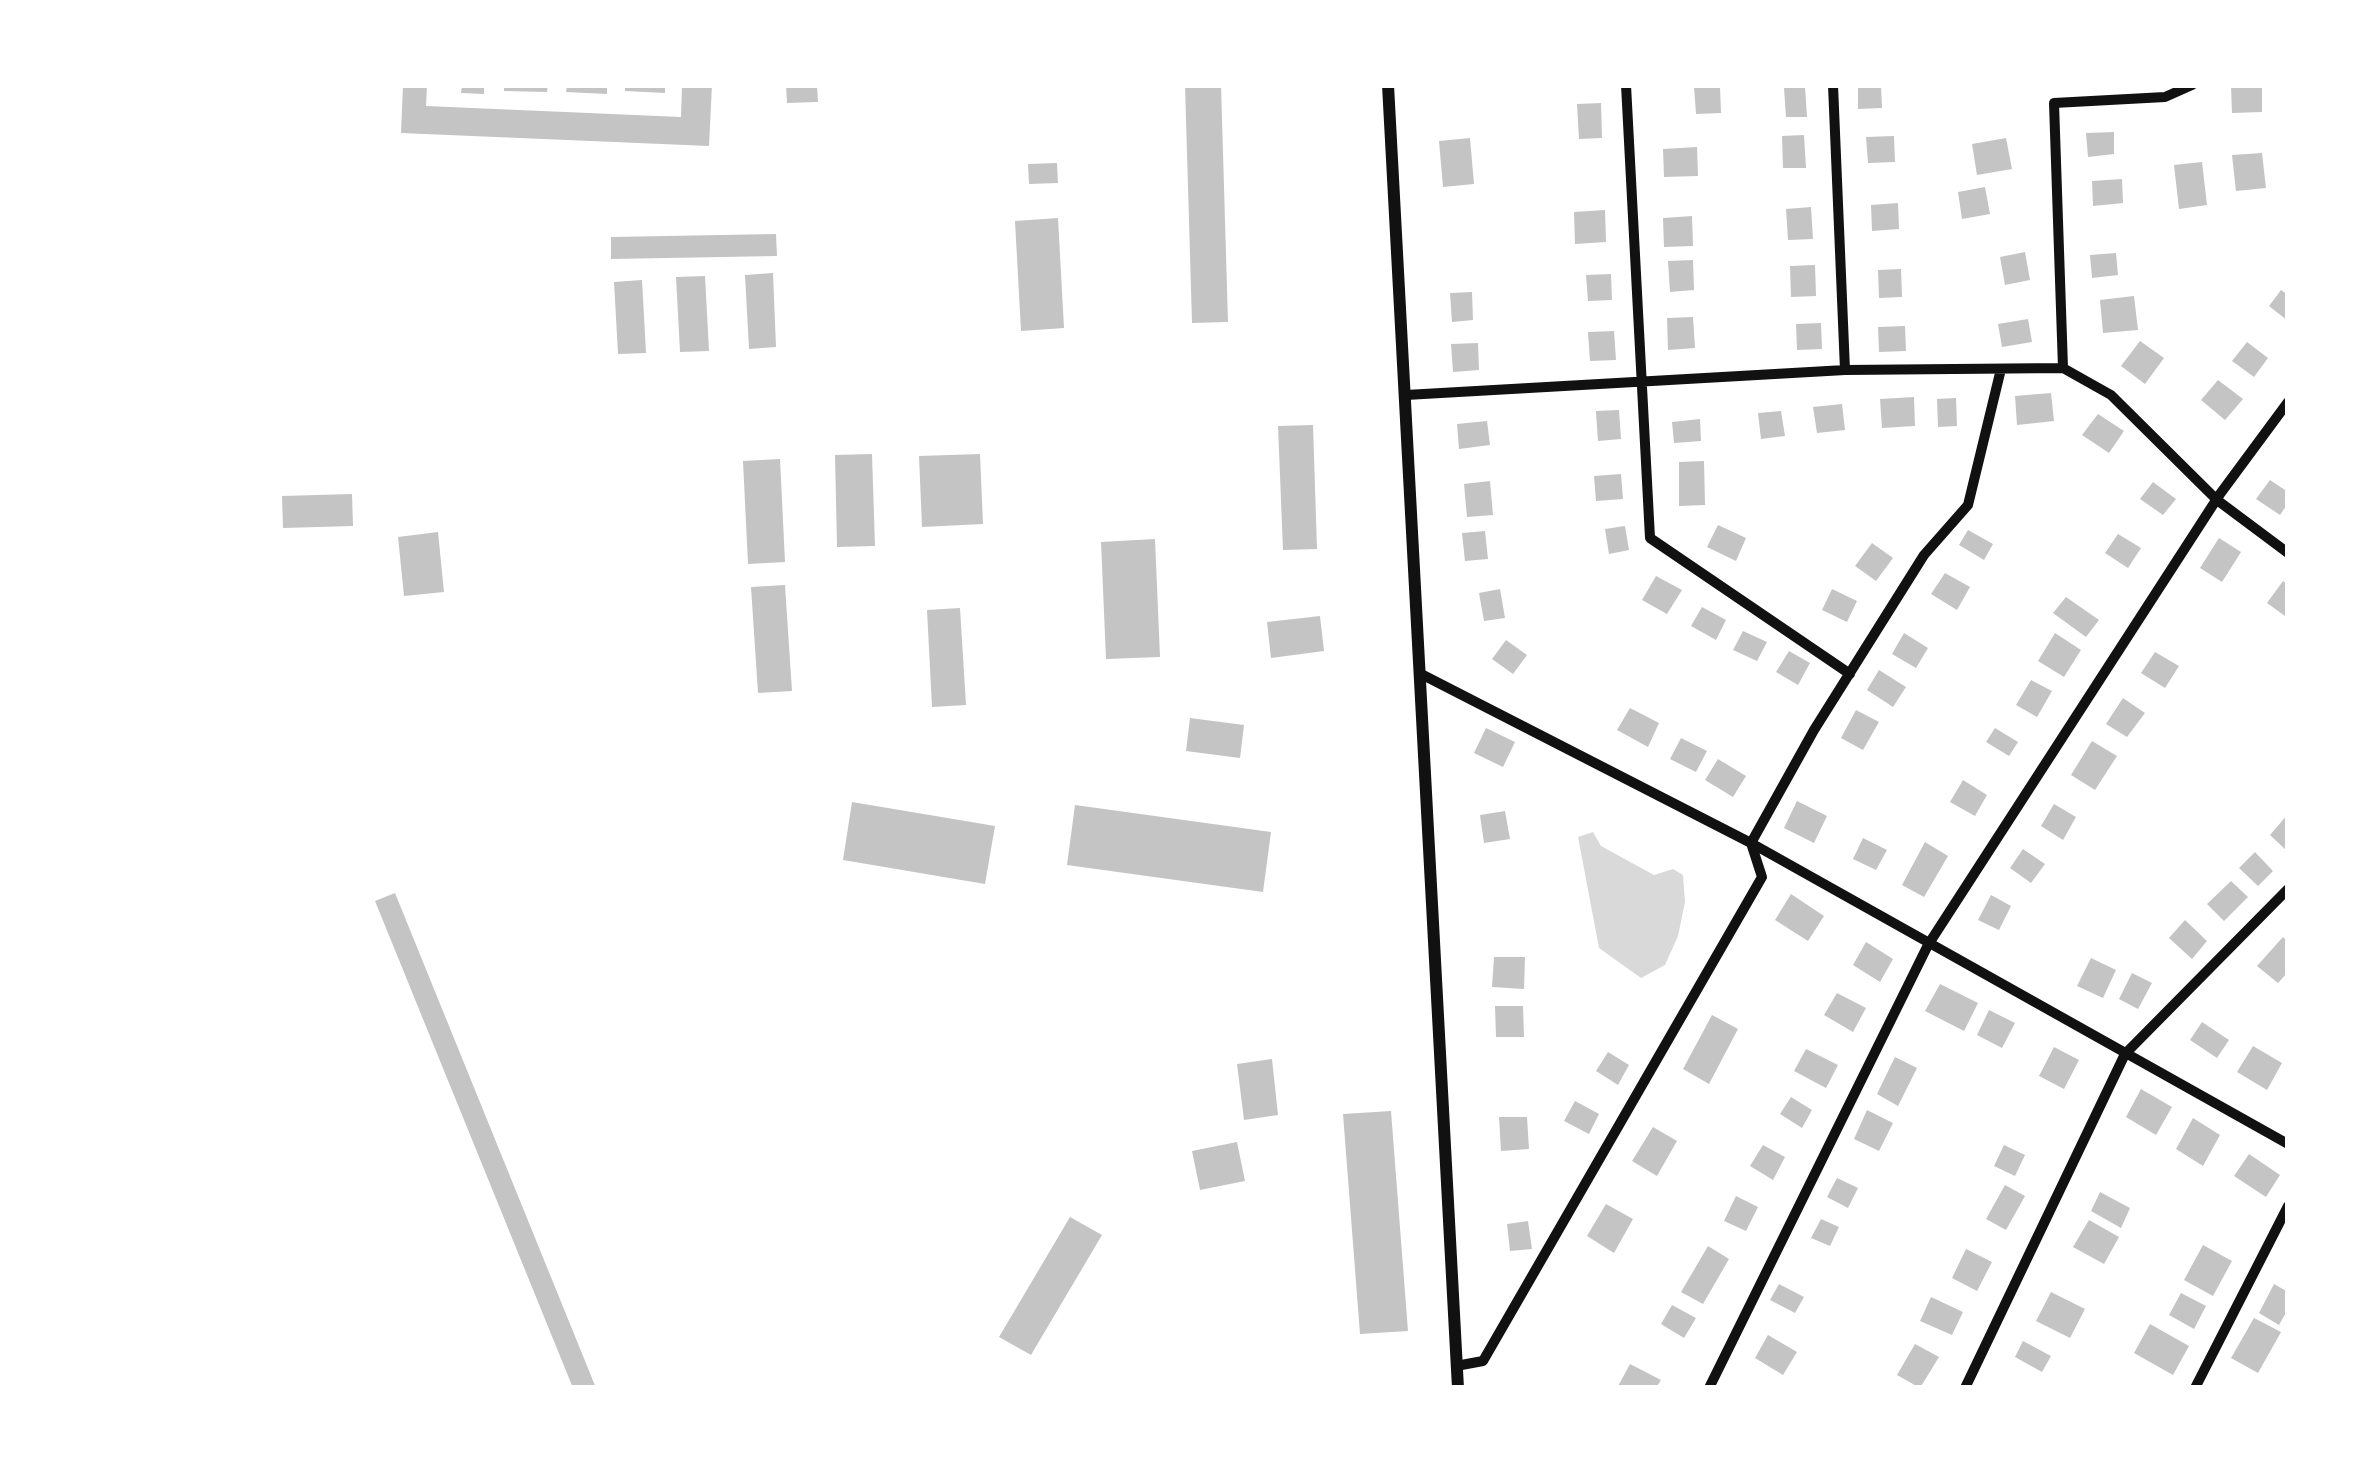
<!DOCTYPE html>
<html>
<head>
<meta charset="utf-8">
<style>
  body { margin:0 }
  #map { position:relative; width:2373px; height:1473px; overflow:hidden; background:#fff; font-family:Helvetica,sans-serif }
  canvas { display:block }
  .frame { position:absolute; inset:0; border:88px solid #fff; pointer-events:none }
</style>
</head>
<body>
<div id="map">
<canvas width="2373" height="1473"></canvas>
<div class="frame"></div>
</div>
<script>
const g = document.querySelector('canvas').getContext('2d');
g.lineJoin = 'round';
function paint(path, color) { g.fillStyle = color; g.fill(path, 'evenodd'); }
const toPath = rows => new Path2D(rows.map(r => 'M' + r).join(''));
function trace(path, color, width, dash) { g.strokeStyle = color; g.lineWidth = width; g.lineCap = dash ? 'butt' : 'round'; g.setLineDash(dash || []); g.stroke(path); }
paint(toPath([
  [1593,832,1601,846,1654,875,1673,869,1683,875,1685,902,1678,936,1665,965,1641,978,1599,948,1578,837]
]), '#d9d9d9');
paint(toPath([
  [403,85,427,85,426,106,681,117,682,85,712,85,709,146,401,133],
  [462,85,484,85,484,94,461,93],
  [504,85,548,85,547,92,504,91],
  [567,85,607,85,607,94,566,92],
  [625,85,665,85,665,93,625,91],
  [786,85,817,85,818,102,787,103],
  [1185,85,1221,85,1228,322,1192,323],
  [1858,85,1881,85,1882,108,1858,109],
  [2262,85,2262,112,2232,113,2231,86],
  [1720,86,1721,113,1696,114,1694,87],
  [1805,87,1807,117,1786,117,1784,88],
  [1601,103,1602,138,1579,139,1577,104],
  [2114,132,2114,154,2088,157,2086,133],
  [1804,135,1806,168,1783,168,1782,136],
  [1894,136,1895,162,1868,163,1866,137],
  [1470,138,1474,184,1443,187,1439,141],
  [2006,138,2012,169,1977,175,1972,144],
  [1697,147,1698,176,1664,177,1663,149],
  [2262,153,2266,188,2236,191,2232,155],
  [2202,162,2207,205,2179,209,2174,165],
  [1057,163,1058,183,1029,184,1028,164],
  [2122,179,2123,203,2093,206,2092,181],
  [1985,187,1990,214,1962,219,1958,192],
  [1898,203,1899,229,1872,231,1871,205],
  [1811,207,1813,239,1788,240,1786,209],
  [1605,210,1606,242,1575,244,1574,212],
  [1692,216,1693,246,1664,247,1663,218],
  [1058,218,1064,328,1021,331,1015,221],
  [776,234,777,256,611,259,611,237],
  [2025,252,2030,280,2005,285,2000,257],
  [2116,253,2118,275,2092,278,2090,255],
  [1693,260,1694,290,1670,292,1668,261],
  [1815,265,1816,296,1791,297,1790,266],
  [1901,269,1902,297,1879,298,1878,270],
  [773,273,776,347,749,349,745,275],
  [1611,274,1612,300,1588,301,1586,275],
  [705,276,709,351,680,352,676,277],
  [642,280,646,353,618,354,614,282],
  [2281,290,2288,295,2288,321,2269,306],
  [1472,292,1473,320,1452,322,1450,293],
  [2134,296,2138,330,2103,333,2100,300],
  [1693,317,1695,348,1668,350,1667,318],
  [2028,319,2032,342,2002,347,1998,324],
  [1821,323,1822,349,1797,350,1796,324],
  [1905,326,1906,351,1879,352,1878,327],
  [1614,331,1616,360,1590,361,1588,332],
  [2140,341,2164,358,2145,384,2121,366],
  [2247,342,2268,358,2254,377,2232,361],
  [1478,343,1479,370,1453,372,1451,344],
  [2218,380,2243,399,2225,420,2201,400],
  [2051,393,2054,421,2017,425,2015,396],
  [1914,397,1915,426,1882,428,1880,399],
  [1956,398,1957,426,1938,427,1937,399],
  [1842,404,1845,430,1817,433,1813,407],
  [1619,410,1621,439,1598,441,1596,411],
  [1781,411,1785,436,1761,439,1758,413],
  [2098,414,2124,431,2109,453,2082,435],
  [1700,419,1701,441,1674,443,1672,422],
  [1487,421,1490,445,1459,449,1457,424],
  [1313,425,1317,549,1283,550,1278,426],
  [872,454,875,546,837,547,835,455],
  [980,454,983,524,922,527,919,456],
  [780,459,785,562,748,564,743,461],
  [1704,461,1705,505,1679,506,1679,462],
  [1621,474,1623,499,1596,501,1594,476],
  [2270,480,2288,492,2288,503,2280,515,2256,499],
  [1490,481,1493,515,1467,517,1464,484],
  [2153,482,2176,499,2163,515,2140,499],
  [352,494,353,526,283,528,282,496],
  [1718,525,1746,538,1736,561,1707,547],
  [1625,526,1629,550,1609,554,1605,529],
  [1968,530,1993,544,1984,560,1959,545],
  [1485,531,1488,559,1465,561,1462,533],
  [438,532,444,592,404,596,398,537],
  [2118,534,2141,548,2128,568,2105,553],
  [2219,538,2241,552,2222,582,2200,568],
  [1155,539,1160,657,1106,659,1101,542],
  [1872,543,1893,558,1876,581,1855,566],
  [1945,573,1970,587,1957,610,1931,594],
  [1656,576,1682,590,1667,614,1642,600],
  [2283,581,2288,585,2285,616,2267,603],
  [785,585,792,691,758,693,751,587],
  [1500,589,1505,618,1484,621,1479,593],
  [1832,589,1857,601,1847,622,1822,610],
  [2066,597,2099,620,2086,637,2053,613],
  [1702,607,1726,620,1716,640,1691,626],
  [960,608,966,705,932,707,927,610],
  [1320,616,1324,651,1271,658,1267,622],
  [1743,631,1767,642,1757,661,1733,650],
  [1904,633,1928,648,1916,668,1892,654],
  [2055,633,2081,650,2064,677,2038,661],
  [1506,640,1527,655,1513,674,1492,659],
  [1789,651,1810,663,1798,685,1776,672],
  [2155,652,2179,666,2165,688,2141,673],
  [1879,670,1906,687,1893,707,1867,690],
  [2031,680,2052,691,2037,717,2016,705],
  [2123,698,2145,713,2127,737,2106,724],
  [1630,708,1659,723,1648,747,1617,730],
  [1856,710,1879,722,1863,750,1841,738],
  [1190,718,1244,725,1240,758,1186,751],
  [1486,728,1515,742,1503,767,1474,753],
  [1995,728,2018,742,2009,756,1986,742],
  [1681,738,1707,751,1696,772,1670,759],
  [2092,741,2117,756,2095,790,2071,775],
  [1718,759,1746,776,1733,797,1705,780],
  [1963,780,1987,795,1975,816,1950,802],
  [1797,801,1827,816,1814,843,1784,828],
  [852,802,995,826,985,884,843,860],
  [2054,804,2076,817,2063,840,2041,826],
  [1075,805,1271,832,1263,892,1067,865],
  [1505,811,1510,839,1484,843,1480,815],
  [2288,814,2288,852,2270,835],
  [1863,838,1887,850,1876,870,1853,859],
  [1925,842,1948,856,1924,897,1902,885],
  [2023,849,2045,864,2031,883,2010,868],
  [2255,852,2273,871,2258,886,2239,868],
  [2231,881,2248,897,2224,921,2207,904],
  [395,893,596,1388,573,1388,375,901],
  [1791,894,1824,916,1808,941,1775,920],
  [1991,895,2011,906,1999,930,1978,920],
  [2185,920,2207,941,2192,959,2169,938],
  [2283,937,2288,942,2288,972,2278,983,2257,966],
  [1866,942,1893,959,1880,982,1853,965],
  [1494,957,1525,957,1524,989,1492,987],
  [2091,958,2116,970,2103,998,2077,986],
  [2132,973,2152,983,2138,1009,2119,999],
  [1940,984,1978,1003,1964,1031,1925,1011],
  [1837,993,1866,1008,1853,1032,1824,1015],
  [1495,1006,1523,1006,1524,1037,1496,1037],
  [1989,1010,2015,1023,2002,1048,1977,1035],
  [1712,1015,1738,1029,1709,1084,1683,1069],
  [2202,1022,2229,1040,2217,1058,2190,1040],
  [2253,1046,2282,1063,2267,1090,2237,1072],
  [2054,1047,2079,1060,2064,1089,2039,1076],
  [1806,1049,1838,1065,1826,1088,1794,1071],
  [1608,1052,1629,1065,1618,1085,1596,1071],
  [1895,1057,1917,1068,1898,1106,1877,1094],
  [1272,1059,1278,1115,1244,1120,1237,1064],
  [2141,1089,2172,1107,2156,1135,2126,1117],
  [1791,1097,1812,1110,1802,1128,1780,1114],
  [1575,1101,1599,1114,1589,1134,1564,1121],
  [1867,1110,1893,1123,1879,1151,1854,1139],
  [1391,1111,1408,1331,1360,1334,1343,1114],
  [1499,1117,1527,1117,1529,1149,1501,1151],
  [2193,1118,2220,1135,2203,1166,2176,1149],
  [1653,1127,1677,1141,1657,1176,1632,1161],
  [1237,1142,1245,1181,1200,1190,1192,1151],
  [1763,1145,1785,1157,1773,1180,1750,1166],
  [2004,1145,2025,1155,2015,1176,1994,1166],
  [2249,1154,2280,1175,2266,1197,2234,1176],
  [1837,1178,1858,1188,1848,1208,1827,1197],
  [2005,1185,2025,1196,2006,1230,1986,1219],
  [2100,1192,2130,1208,2121,1228,2091,1211],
  [1736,1196,1758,1207,1746,1231,1724,1221],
  [1606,1204,1633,1219,1614,1253,1587,1236],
  [1070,1217,1102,1235,1031,1355,999,1337],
  [1821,1219,1839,1227,1830,1246,1811,1238],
  [2089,1220,2119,1237,2104,1264,2073,1247],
  [1528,1221,1532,1249,1510,1251,1507,1224],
  [2203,1245,2232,1261,2213,1296,2184,1280],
  [1708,1246,1729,1259,1703,1304,1681,1292],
  [1966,1249,1992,1262,1977,1291,1952,1278],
  [1779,1284,1804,1297,1795,1313,1770,1300],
  [2274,1284,2288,1292,2288,1309,2279,1325,2259,1313],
  [2051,1292,2085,1309,2070,1338,2036,1321],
  [2181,1293,2206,1306,2194,1329,2169,1315],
  [1931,1297,1963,1312,1952,1335,1920,1321],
  [1672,1305,1696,1318,1684,1338,1661,1324],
  [2254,1318,2281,1332,2258,1373,2231,1358],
  [2150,1324,2189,1346,2173,1375,2134,1353],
  [1768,1335,1797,1352,1783,1375,1755,1358],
  [2023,1341,2051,1356,2042,1372,2015,1357],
  [1915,1344,1939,1357,1920,1388,1897,1375],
  [1630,1364,1661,1380,1656,1388,1617,1388]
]), '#c4c4c4');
trace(toPath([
  [1626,85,1650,538,1850,674],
  [1833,85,1845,370],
  [2063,368,2054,103,2165,97,2192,85],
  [1406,395,1845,370,2063,368,2111,395,2217,500,2288,553],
  [1423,675,1751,843,2288,1144],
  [1456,1366,1483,1361,1762,877,1751,843,1814,730,1924,555,1968,505,2001,369],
  [1709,1388,1928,945,2220,494,2288,402],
  [1965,1388,2125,1054,2288,889],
  [2195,1388,2288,1206]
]), '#111', 10);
trace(toPath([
  [1388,85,1458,1388]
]), '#111', 12);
</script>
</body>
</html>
